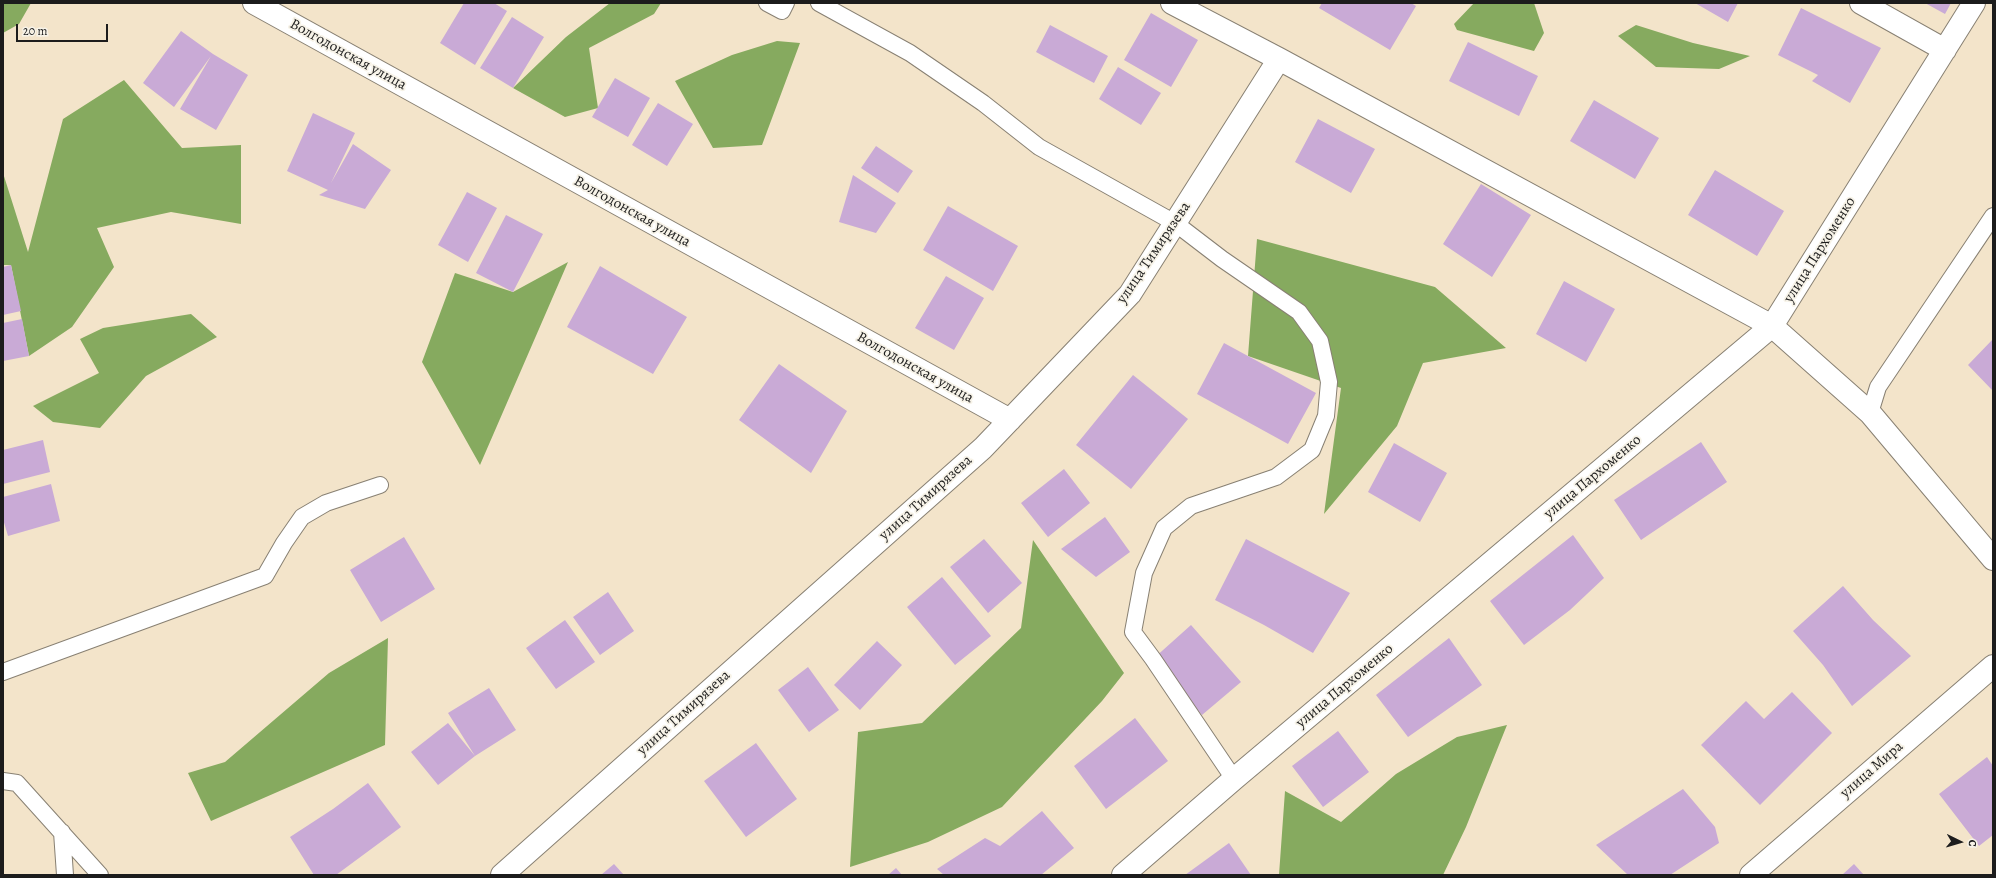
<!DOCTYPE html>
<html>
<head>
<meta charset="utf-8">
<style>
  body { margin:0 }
  #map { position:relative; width:1996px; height:878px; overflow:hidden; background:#f3e4ca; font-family:Alegreya,serif }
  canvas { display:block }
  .frame { position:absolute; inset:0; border:4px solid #1c1c1c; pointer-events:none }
  .north { position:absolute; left:1940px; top:822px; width:40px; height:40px; -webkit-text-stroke:3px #f7f3e8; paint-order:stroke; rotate:95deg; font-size:11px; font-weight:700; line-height:16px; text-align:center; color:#1c1c1c }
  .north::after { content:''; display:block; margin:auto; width:14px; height:18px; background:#1c1c1c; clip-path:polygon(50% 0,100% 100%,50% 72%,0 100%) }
  .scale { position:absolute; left:16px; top:24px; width:92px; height:18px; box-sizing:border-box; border:2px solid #1c1c1c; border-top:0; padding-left:5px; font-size:12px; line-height:14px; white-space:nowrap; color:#1c1c1c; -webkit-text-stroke:3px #f7f3e8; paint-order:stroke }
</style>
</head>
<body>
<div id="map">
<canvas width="1996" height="878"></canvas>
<div class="frame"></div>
<div class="north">С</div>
<div class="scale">20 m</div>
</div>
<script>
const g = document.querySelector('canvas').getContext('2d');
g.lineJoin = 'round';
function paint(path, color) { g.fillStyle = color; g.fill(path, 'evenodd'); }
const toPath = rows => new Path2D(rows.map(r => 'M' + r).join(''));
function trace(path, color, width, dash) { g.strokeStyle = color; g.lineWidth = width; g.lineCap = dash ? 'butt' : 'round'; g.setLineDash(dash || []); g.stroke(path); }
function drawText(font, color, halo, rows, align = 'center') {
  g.font = font + ' Alegreya,serif'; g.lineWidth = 3.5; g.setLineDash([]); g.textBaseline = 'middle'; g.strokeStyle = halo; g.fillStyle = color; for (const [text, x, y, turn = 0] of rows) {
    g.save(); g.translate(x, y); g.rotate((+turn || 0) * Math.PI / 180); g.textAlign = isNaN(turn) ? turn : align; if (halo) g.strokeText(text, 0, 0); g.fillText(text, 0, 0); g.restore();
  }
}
paint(toPath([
  [3,3,31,3,19,24,3,33],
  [610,3,661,3,654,14,589,48,598,108,565,117,513,88,566,37],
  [1474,3,1534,3,1544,33,1534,51,1457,30,1454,24],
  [1636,25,1693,43,1750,56,1719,69,1656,67,1618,36],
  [777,41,800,43,762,145,713,148,675,81,732,55],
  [124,80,182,148,241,145,241,224,171,212,97,228,114,267,72,327,29,356,11,265,3,265,3,173,28,252,63,119],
  [1257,239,1435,287,1506,348,1423,363,1397,426,1324,514,1341,388,1248,356],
  [568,262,480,465,422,362,455,273,513,292],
  [191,314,217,337,146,376,100,428,53,422,33,406,99,373,80,339,103,328],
  [1033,540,1124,673,1102,701,1002,807,928,842,850,867,858,732,922,723,1021,628],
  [388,638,385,745,211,821,188,773,225,762,329,673],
  [1507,725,1466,827,1443,875,1279,875,1285,791,1341,822,1396,774,1457,737]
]), '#86aa5f');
paint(toPath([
  [464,3,494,3,507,11,475,65,440,43],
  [1322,3,1411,3,1416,6,1390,50,1319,8],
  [1695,3,1738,3,1728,22],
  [1925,3,1951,3,1945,14],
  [1801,8,1881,48,1850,103,1812,81,1818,75,1778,55],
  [1151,13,1198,40,1171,87,1124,60],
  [512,17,544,37,513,88,480,68],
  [1050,25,1108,56,1094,83,1036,52],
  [181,31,213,54,248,75,216,130,180,109,211,56,174,107,143,83],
  [1468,42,1538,76,1519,116,1449,81],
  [1118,67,1161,93,1141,125,1099,99],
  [615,78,650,98,628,137,592,117],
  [1594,100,1659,138,1635,179,1570,141],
  [658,103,693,124,667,166,632,145],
  [313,113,355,133,331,183,353,144,391,170,365,209,319,195,328,190,287,171],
  [1318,119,1375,149,1351,193,1295,162],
  [876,146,913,171,898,193,861,168],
  [1715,170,1784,211,1757,256,1688,215],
  [853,175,896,203,876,233,839,222],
  [1481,184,1531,215,1492,277,1443,244],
  [467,192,497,208,468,262,438,245],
  [948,206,1018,246,993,291,923,250],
  [506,215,543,234,513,292,476,273],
  [11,265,21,311,3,315,3,267],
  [600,266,687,317,653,374,567,327],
  [946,276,984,298,954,350,915,328],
  [1564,281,1615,309,1586,362,1536,334],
  [22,319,29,356,3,361,3,323],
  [1993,339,1993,391,1968,365],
  [1224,343,1316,393,1288,444,1197,394],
  [779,364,847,411,811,473,739,420],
  [1133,375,1188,419,1131,489,1076,445],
  [43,440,50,472,3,484,3,450],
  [1701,442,1727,482,1641,540,1614,500],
  [1394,443,1447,473,1420,522,1368,492],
  [1064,469,1090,503,1048,537,1021,503],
  [51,484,60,521,8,536,3,519,3,497],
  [1105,517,1130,552,1096,577,1061,549],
  [1573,535,1604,578,1570,610,1524,645,1490,601],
  [404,537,435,589,381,622,350,570],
  [984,539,1022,583,988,613,950,567],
  [1246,539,1350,593,1313,653,1264,625,1215,600],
  [942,577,991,636,955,665,907,607],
  [1843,586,1873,620,1911,656,1852,706,1823,665,1793,631],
  [608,592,634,631,600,655,573,617],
  [565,620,595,662,556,689,526,648],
  [1191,625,1241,682,1202,715,1153,659],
  [1449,638,1482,685,1408,737,1376,695],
  [877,641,902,665,860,710,834,685],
  [808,667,839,710,809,732,778,690],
  [489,688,516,730,475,756,448,713],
  [1792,692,1832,733,1760,805,1701,745,1746,701,1764,719],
  [1135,718,1168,761,1106,809,1074,766],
  [448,723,475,756,438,785,411,752],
  [1338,731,1369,772,1323,807,1292,766],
  [756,743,797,799,746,837,704,781],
  [1987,757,1993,766,1993,835,1979,846,1939,794],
  [368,783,401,827,336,875,314,875,290,837,333,809],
  [1683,789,1715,827,1719,843,1670,875,1628,875,1596,845],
  [1042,811,1074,848,1041,875,944,875,937,869,985,838,1000,846],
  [1229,843,1251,875,1185,875],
  [614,864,624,875,601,875],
  [1854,864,1864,875,1842,875],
  [896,868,902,875,888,875]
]), '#c9aad6');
const service = toPath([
  [767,3,782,11,786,3],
  [819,3,910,53,983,103,1039,147,1175,223,1222,259,1299,312,1320,341,1329,382,1326,416,1312,450,1276,477,1191,506,1164,528,1144,573,1133,632,1153,659,1234,779],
  [1870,413,1878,387,1993,216],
  [3,672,265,576,284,543,302,517,326,503,380,485],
  [3,781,17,783,100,875],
  [62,832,65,875]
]);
const minor = toPath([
  [254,3,1010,420],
  [1172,3,1279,59,1772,326,1870,413,1993,559],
  [1861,3,1945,50],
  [502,875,983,448,1130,294,1279,59],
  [1123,875,1234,779,1772,326,1974,3],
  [1751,875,1993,666]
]);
trace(service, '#888073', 18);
trace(minor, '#888073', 24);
trace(service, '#fff', 16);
trace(minor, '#fff', 22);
drawText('15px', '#1c1c1c', '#f7f3e8', [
  ["Волгодонская улица",348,55,29],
  ["Волгодонская улица",632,212,29],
  ["улица Пархоменко",1820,250,-58],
  ["улица Тимирязева",1154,253,-56],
  ["Волгодонская улица",915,368,29],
  ["улица Пархоменко",1593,477,-40],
  ["улица Тимирязева",926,498,-42],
  ["улица Пархоменко",1345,686,-40],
  ["улица Тимирязева",684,713,-42],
  ["улица Мира",1872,770,-41]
]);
</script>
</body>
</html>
